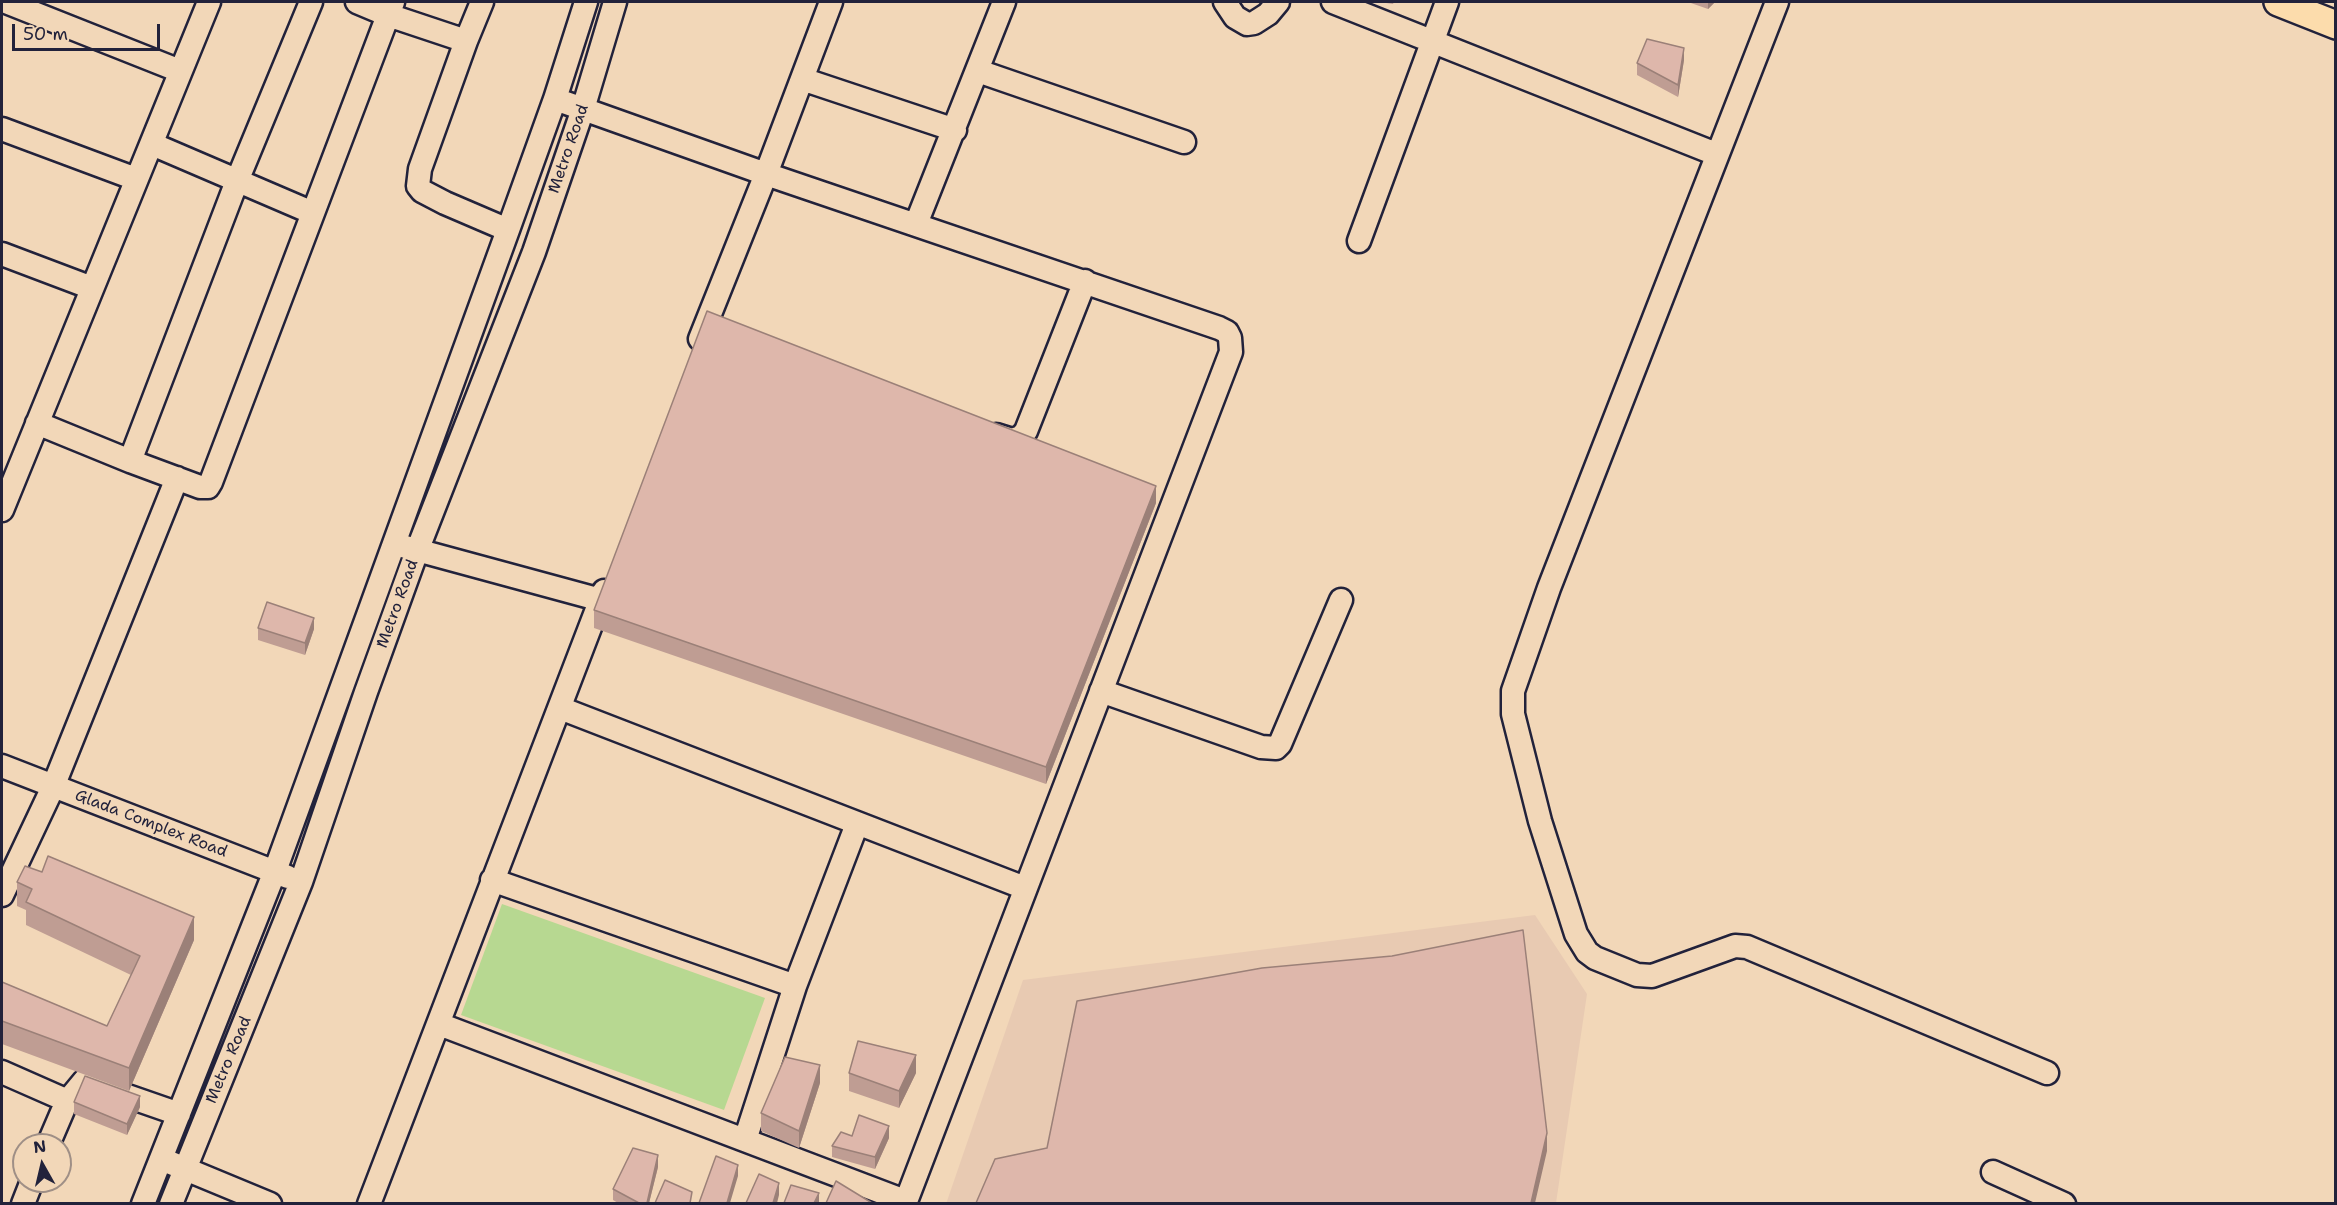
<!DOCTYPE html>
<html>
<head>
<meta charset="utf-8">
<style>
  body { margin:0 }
  #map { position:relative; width:2337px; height:1205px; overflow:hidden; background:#f2d7b8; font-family:"Shantell Sans",sans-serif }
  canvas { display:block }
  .frame { position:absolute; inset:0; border:3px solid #22223b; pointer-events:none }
  .north { position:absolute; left:12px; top:1133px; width:60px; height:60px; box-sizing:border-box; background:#f2d7b8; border:2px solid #9f8f86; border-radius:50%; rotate:352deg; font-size:16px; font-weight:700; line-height:24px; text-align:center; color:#22223b }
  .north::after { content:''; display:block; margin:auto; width:21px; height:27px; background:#22223b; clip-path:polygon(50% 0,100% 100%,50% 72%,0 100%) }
  .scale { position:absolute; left:12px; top:24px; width:148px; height:27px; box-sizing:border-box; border:3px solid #22223b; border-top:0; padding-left:8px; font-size:18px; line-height:21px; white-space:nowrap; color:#22223b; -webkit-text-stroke:4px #f2d7b8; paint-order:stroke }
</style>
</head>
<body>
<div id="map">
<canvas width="2337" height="1205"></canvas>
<div class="frame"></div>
<div class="north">N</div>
<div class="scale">50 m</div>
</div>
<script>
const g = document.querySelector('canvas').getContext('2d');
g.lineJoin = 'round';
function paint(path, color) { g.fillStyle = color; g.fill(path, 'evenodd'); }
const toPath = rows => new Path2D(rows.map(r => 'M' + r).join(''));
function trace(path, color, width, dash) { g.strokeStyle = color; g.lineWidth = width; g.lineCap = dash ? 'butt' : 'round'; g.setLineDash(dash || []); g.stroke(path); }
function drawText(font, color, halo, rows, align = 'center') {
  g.font = font + ' "Shantell Sans",sans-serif'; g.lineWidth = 5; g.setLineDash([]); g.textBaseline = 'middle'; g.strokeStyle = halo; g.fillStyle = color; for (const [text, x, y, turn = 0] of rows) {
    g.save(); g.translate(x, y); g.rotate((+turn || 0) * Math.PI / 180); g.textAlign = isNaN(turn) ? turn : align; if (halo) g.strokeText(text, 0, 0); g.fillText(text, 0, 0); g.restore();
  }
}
paint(toPath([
  [1535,915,1587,994,1556,1203,946,1204,1023,980]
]), '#e8cab2');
paint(toPath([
  [502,904,765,998,724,1110,461,1015]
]), '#b7d891');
const minor = toPath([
  [6,2,180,71],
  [311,2,237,181,130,461,200,487,208,487,211,482,393,2],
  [357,2,388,15,466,41,482,2],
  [1225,2,1235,17,1247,24,1254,23,1268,14,1278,2],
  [1333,2,1716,154],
  [1777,2,1549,588,1513,691,1513,714,1540,821,1576,934,1587,952,1595,958,1637,975,1652,976,1735,946,1747,947,2047,1073],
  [466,41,420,169,418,186,422,191,445,203,508,230],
  [978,71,1184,142],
  [802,79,955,130],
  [555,99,766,174,1219,328,1227,332,1230,338,1231,352,905,1204],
  [2,129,136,179],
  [152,144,313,213],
  [916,224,1004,2],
  [1359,241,1447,2],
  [2,254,92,288],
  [700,339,766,174,831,2],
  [37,423,130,461],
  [996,435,1012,440,1021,437,1026,431,1085,281],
  [2,510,209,2],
  [402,546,601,600],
  [1101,691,1261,747,1276,748,1280,744,1341,600],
  [560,708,1025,888],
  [2,766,288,877],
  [492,880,795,986],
  [2,895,53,787,177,478],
  [439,1024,905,1201],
  [2,1072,61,1098,65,1104,63,1110,48,1145],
  [65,1104,84,1081,179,1114],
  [745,1140,795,986,857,824],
  [171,1163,270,1204],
  [1993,1172,2064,1204],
  [23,1204,32,1181],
  [143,1204,275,871,508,230,555,99,586,2],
  [171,1204,301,882,366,692,417,551,534,252,583,109,615,2],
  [369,1204,604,591]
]);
const major = toPath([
  [2278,2,2336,25]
]);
trace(minor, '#22223b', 27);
trace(major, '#22223b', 32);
trace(minor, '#f2d7b8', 22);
trace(major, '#fcdcac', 27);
paint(toPath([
  [1379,2,1394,2,1393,4],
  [1688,2,1715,2,1708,9],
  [1684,60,1678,97,1637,75,1637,63],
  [1156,503,1046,784,594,628,594,610],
  [258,628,314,629,305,655,258,640],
  [17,882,194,940,129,1091,2,1044,2,982,107,1026,131,975,26,925,26,910,17,906],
  [849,1073,916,1073,899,1108,849,1091],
  [820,1083,799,1148,761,1131,761,1113],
  [74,1102,140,1107,127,1135,74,1114],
  [889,1138,875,1169,832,1157,832,1146],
  [658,1167,649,1203,618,1203,613,1200,613,1189]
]), '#bf9d93');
paint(toPath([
  [1708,2,1715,2,1708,9],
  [1684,48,1684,60,1678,97,1678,85],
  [1156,486,1156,503,1046,784,1046,767],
  [314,618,314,629,305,655,305,643],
  [194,917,194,940,129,1091,129,1068],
  [916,1055,916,1073,899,1108,899,1091],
  [820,1065,820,1083,799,1148,799,1131],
  [140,1096,140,1107,127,1135,127,1124],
  [889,1126,889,1138,875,1169,875,1157],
  [1547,1133,1547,1151,1535,1203,1531,1203],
  [658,1155,658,1167,649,1203,647,1203],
  [738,1165,738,1176,730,1203,727,1203],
  [779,1183,779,1195,777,1203,773,1203],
  [819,1193,819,1203,814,1203]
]), '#9b8078');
const building = toPath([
  [1647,39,1684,48,1678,85,1637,63,1647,39],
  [707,311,1156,486,1046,767,594,610,707,311],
  [267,602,314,618,305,643,258,628,267,602],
  [48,856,194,917,129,1068,2,1021,2,982,107,1026,140,956,26,902,32,889,17,882,25,866,42,872,48,856],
  [1523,930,1547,1133,1531,1203,976,1203,995,1159,1047,1148,1077,1001,1262,968,1392,956,1523,930],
  [858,1041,916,1055,899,1091,849,1073,858,1041],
  [785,1057,820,1065,799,1131,761,1113,785,1057],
  [85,1076,140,1096,127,1124,74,1102,85,1076],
  [859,1115,889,1126,875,1157,832,1146,841,1132,852,1136,859,1115],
  [633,1148,658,1155,647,1203,639,1203,613,1189,633,1148],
  [716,1156,738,1165,727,1203,699,1203,716,1156],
  [759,1174,779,1183,773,1203,746,1203,759,1174],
  [665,1180,692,1192,690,1203,655,1203,665,1180],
  [836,1181,872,1203,826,1203,836,1181],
  [791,1185,819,1193,814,1203,784,1203,791,1185]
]);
paint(building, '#deb7ab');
trace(building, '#9b8078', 1.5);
drawText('16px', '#22223b', '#f2d7b8', [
  ["Metro Road",569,149,-71],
  ["Metro Road",398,604,-70],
  ["Glada Complex Road",151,824,21],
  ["Metro Road",229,1060,-67]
]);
</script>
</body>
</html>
